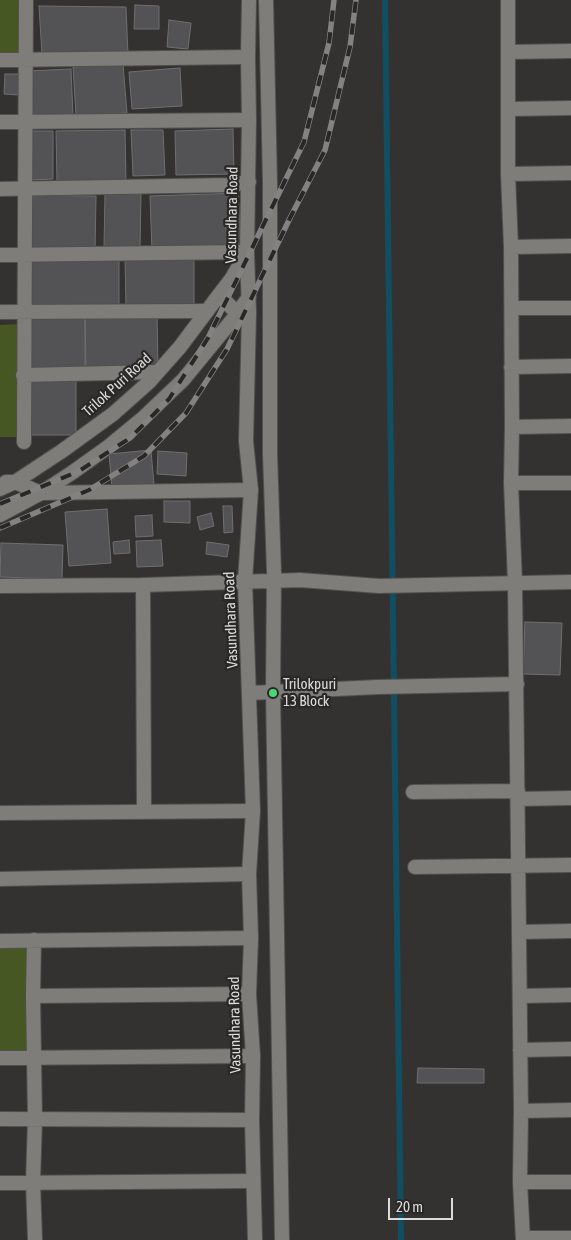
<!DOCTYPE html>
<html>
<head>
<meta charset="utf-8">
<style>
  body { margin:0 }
  #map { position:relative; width:571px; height:1240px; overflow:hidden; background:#333230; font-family:"Asap Condensed",sans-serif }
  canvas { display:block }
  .scale { position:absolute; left:388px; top:1198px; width:65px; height:22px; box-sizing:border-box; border:2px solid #dcdbda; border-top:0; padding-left:6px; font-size:15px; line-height:18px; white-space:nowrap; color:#dcdbda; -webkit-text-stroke:4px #292826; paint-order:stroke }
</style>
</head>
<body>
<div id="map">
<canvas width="571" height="1240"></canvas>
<div class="scale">20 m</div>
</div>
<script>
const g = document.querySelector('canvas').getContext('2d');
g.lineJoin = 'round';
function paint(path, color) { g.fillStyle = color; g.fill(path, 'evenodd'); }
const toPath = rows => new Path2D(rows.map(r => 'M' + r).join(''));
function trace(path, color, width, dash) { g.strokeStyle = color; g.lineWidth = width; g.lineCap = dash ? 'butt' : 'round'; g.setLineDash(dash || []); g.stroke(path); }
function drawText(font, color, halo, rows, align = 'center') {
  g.font = font + ' "Asap Condensed",sans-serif'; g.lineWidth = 4.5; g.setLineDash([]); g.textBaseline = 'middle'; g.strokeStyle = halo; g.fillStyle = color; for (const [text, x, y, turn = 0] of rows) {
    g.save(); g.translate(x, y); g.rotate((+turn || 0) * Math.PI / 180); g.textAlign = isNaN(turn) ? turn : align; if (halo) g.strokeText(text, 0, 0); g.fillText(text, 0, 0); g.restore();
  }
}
paint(toPath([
  [0,0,18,0,19,56,0,56],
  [19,324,22,437,0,437,0,325],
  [0,947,27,947,30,1059,0,1059]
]), '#475723');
trace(toPath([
  [385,0,401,1240]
]), '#124e62', 6);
const building = toPath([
  [135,5,159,6,159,29,134,29,135,5],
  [39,6,126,7,128,55,42,55,39,6],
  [169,20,191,23,188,49,167,47,169,20],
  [123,64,127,113,76,116,73,67,123,64],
  [180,68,182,106,132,109,129,72,180,68],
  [71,69,73,116,29,117,27,71,71,69],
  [5,74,19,74,18,95,4,94,5,74],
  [233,129,234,174,176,175,175,131,233,129],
  [125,130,126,182,57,183,56,131,125,130],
  [131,130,163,130,165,175,133,176,131,130],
  [31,131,53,131,53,179,31,180,31,131],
  [105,193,141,194,140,248,104,248,105,193],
  [238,193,241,248,152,251,150,196,238,193],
  [28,195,96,196,95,253,27,251,28,195],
  [29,257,119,257,119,310,29,310,29,257],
  [125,257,194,257,194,309,126,308,125,257],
  [30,314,85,314,85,372,30,373,30,314],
  [157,314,158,368,86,369,85,315,157,314],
  [25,377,76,377,76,435,25,435,25,377],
  [151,450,154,485,112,488,109,454,151,450],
  [158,451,187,453,186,476,157,474,158,451],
  [164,501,190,501,190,523,164,522,164,501],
  [223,506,232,506,233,532,224,533,223,506],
  [107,509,111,563,69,566,65,512,107,509],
  [211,513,214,526,200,530,197,517,211,513],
  [152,515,153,536,136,537,135,516,152,515],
  [129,540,130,553,114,554,113,542,129,540],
  [161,540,163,566,137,567,136,541,161,540],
  [207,542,229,545,227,557,206,554,207,542],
  [1,543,63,545,62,579,0,577,1,543],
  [525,622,562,623,560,675,523,674,525,622],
  [418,1068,484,1069,484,1083,417,1083,418,1068]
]);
paint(building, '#535356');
trace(building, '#6f6f72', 1);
const minor = toPath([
  [508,0,508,174,511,247,512,427,511,483,515,583,521,1111,520,1182,523,1240],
  [508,52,571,51],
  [0,60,248,57],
  [509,109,571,108],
  [0,122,249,120],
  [508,174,571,173],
  [0,189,229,185,249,182],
  [511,247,571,246],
  [0,255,247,252],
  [512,308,571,308],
  [0,312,207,311],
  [511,367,571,366],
  [23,375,157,372],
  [512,427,571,426],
  [24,442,26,0],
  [6,482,15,482,41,493,251,490],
  [511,483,571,483],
  [143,585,144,811],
  [250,693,378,687,517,684],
  [413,792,518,791],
  [518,799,571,798],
  [0,813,253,811],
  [415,867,571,865],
  [0,879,249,874],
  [519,932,571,931],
  [34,940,33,996,35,1119,33,1182,35,1240],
  [0,941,251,938],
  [33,996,249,994],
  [520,996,571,995],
  [520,1050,571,1049],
  [0,1058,253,1056],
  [521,1111,571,1110],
  [0,1119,252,1120],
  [520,1182,571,1182],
  [0,1183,253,1181],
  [523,1238,571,1238]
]);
const tertiary = toPath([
  [249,0,248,57,249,120,247,252,249,313,246,441,251,490,245,581,253,811,249,874,251,938,249,994,253,1056,252,1120,255,1240],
  [266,0,270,183,270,454,274,572,273,692,282,1240],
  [219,295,237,313],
  [0,489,15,482,62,451,113,414,149,382,180,347,219,295,232,278,247,252],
  [0,515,41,493,73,472,108,447,142,419,183,380,233,319,249,297],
  [0,586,143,585,300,580,379,586,571,582]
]);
trace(minor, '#51504e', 16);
trace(tertiary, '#51504e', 16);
trace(minor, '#7e7d7a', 14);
trace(tertiary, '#7e7d7a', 14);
const rail = toPath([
  [0,504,79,471,130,438,169,399,208,338,304,142,329,43,334,0],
  [0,528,89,490,144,456,186,413,227,349,290,218,325,150,350,47,356,0]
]);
trace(rail, '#838280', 5.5);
trace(rail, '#292826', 4, [11]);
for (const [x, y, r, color] of [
  [273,693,5,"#4ad778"]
]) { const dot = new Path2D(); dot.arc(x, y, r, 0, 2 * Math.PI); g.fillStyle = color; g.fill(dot); trace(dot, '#292826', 2); }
drawText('15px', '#dcdbda', '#292826', [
  ["Vasundhara Road",232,215,-89],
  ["Trilok Puri Road",117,385,-42],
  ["Vasundhara Road",231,620,-92],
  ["Vasundhara Road",235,1025,-91]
]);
drawText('15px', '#dcdbda', '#292826', [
  ["Trilokpuri",283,684],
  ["13 Block",283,701]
], 'left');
</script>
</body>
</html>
